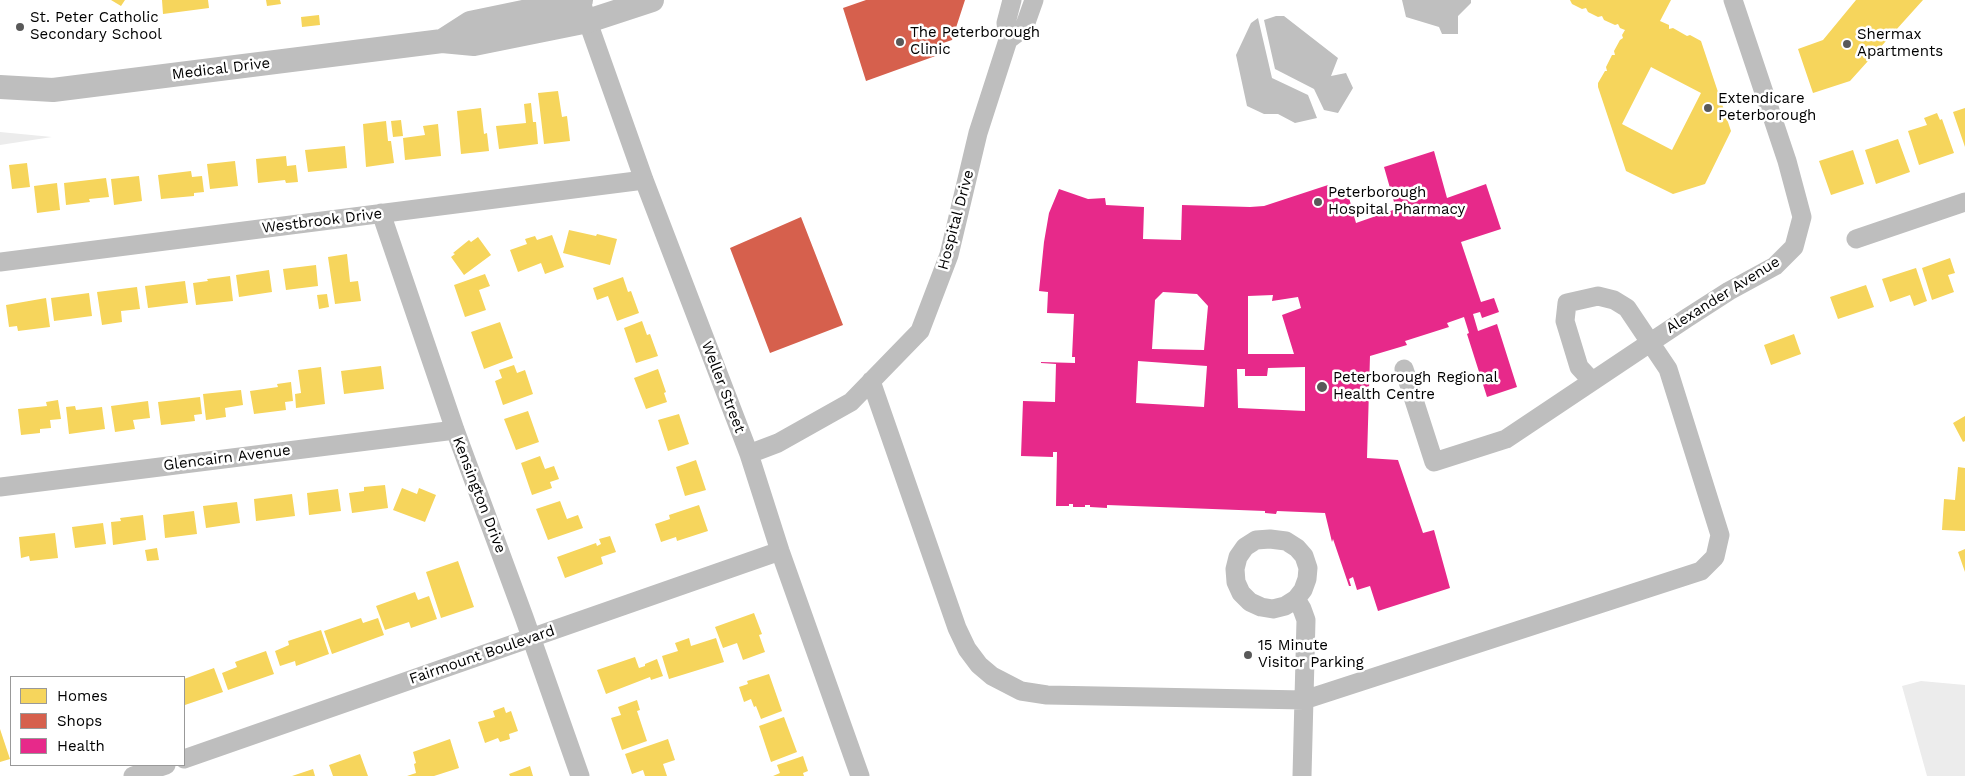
<!DOCTYPE html>
<html>
<head>
<meta charset="utf-8">
<style>
  body { margin:0 }
  #map { position:relative; width:1965px; height:776px; overflow:hidden; background:#fff; font-family:"Work Sans",sans-serif }
  canvas { display:block }
  .legend { position:absolute; left:10px; top:676px; width:175px; height:90px; box-sizing:border-box; background:#fff; border:1px solid #999; margin:0; padding:6px 9px; list-style:none; font-size:15px; color:#000 }
  .legend li { display:flex; align-items:center; gap:10px; height:25px }
  .legend b { width:25px; border:1px solid #999 }
</style>
</head>
<body>
<div id="map">
<canvas width="1965" height="776"></canvas>
<ul class="legend">
<li><b style="height:14px;background:#f6d55c"></b>Homes</li>
<li><b style="height:14px;background:#d6604d"></b>Shops</li>
<li><b style="height:14px;background:#e7298a"></b>Health</li>
</ul>
</div>
<script>
const g = document.querySelector('canvas').getContext('2d');
g.lineJoin = 'round';
function paint(path, color) { g.fillStyle = color; g.fill(path, 'evenodd'); }
const toPath = rows => new Path2D(rows.map(r => 'M' + r).join(''));
function trace(path, color, width, dash) { g.strokeStyle = color; g.lineWidth = width; g.lineCap = dash ? 'butt' : 'round'; g.setLineDash(dash || []); g.stroke(path); }
function drawText(font, color, halo, rows, align = 'center') {
  g.font = font + ' "Work Sans",sans-serif'; g.lineWidth = 5; g.setLineDash([]); g.textBaseline = 'middle'; g.strokeStyle = halo; g.fillStyle = color; for (const [text, x, y, turn = 0] of rows) {
    g.save(); g.translate(x, y); g.rotate((+turn || 0) * Math.PI / 180); g.textAlign = isNaN(turn) ? turn : align; if (halo) g.strokeText(text, 0, 0); g.fillText(text, 0, 0); g.restore();
  }
}
paint(toPath([
  [0,132,52,137,0,145],
  [1921,681,1965,685,1965,776,1927,776,1902,686]
]), '#ececec');
paint(toPath([
  [1402,0,1471,0,1471,3,1458,16,1458,34,1442,34,1439,27,1406,17],
  [1276,16,1284,16,1338,58,1331,76,1346,73,1353,88,1338,113,1324,110,1314,89,1275,69,1264,20],
  [1258,18,1272,78,1308,95,1317,118,1295,123,1278,114,1264,114,1247,106,1236,55,1251,23]
]), '#bfbfbf');
paint(toPath([
  [111,0,125,0,121,6],
  [162,0,208,0,209,8,163,14],
  [266,0,280,0,281,4,267,6],
  [1570,0,1671,0,1660,21,1669,25,1669,29,1673,28,1687,36,1690,35,1701,41,1731,131,1705,184,1673,194,1626,171,1598,87,1598,83,1605,71,1607,71,1606,67,1612,55,1615,55,1614,51,1620,40,1623,38,1622,35,1625,30,1620,28,1618,24,1615,25,1604,20,1602,16,1598,17,1588,12,1586,8,1582,9,1572,4],
  [1651,67,1701,93,1672,150,1622,124],
  [1856,0,1923,0,1850,81,1813,93,1798,49,1823,40],
  [319,15,320,25,302,27,301,17],
  [558,91,562,117,567,116,570,141,544,144,538,93],
  [531,103,533,122,536,122,538,144,499,149,496,126,526,123,524,104],
  [481,108,484,134,487,133,489,151,461,154,457,111],
  [1965,108,1965,147,1953,112],
  [1937,113,1940,120,1942,119,1954,153,1919,165,1908,131,1927,125,1924,118],
  [401,120,403,136,393,137,391,121],
  [386,121,388,141,391,141,394,163,366,167,363,124],
  [438,124,441,156,405,160,403,138,425,135,423,126],
  [1898,139,1910,172,1876,184,1865,150],
  [345,146,347,168,308,172,305,150],
  [1853,150,1864,184,1831,195,1819,161],
  [286,156,287,166,296,165,298,182,286,183,285,180,258,183,256,159],
  [235,161,238,186,210,189,207,164],
  [27,163,30,187,12,189,9,165],
  [191,171,192,177,202,176,204,192,194,193,194,196,161,199,158,175],
  [139,176,142,201,114,205,111,179],
  [106,178,109,197,89,199,90,202,66,205,64,183],
  [57,183,60,210,37,213,34,186],
  [569,230,596,236,597,234,617,239,610,265,563,253],
  [552,235,564,267,545,274,541,263,518,272,510,250,527,244,525,239,535,236,537,240],
  [478,237,491,255,464,275,451,257,455,254,453,253,469,240,471,242],
  [347,254,350,282,358,281,361,301,335,304,328,257],
  [1950,258,1955,273,1948,275,1954,292,1932,300,1922,268],
  [316,265,318,286,286,290,283,269],
  [1916,268,1927,301,1914,306,1910,295,1890,302,1882,279],
  [269,270,272,292,239,297,236,275],
  [485,274,490,286,479,290,486,310,465,317,454,285],
  [230,276,233,301,196,305,193,283,208,281,207,279],
  [623,277,628,292,631,291,639,313,617,321,608,296,597,300,593,288],
  [185,281,188,303,148,308,145,286],
  [1866,285,1874,307,1838,319,1830,297],
  [137,287,140,309,121,311,122,322,102,325,97,292],
  [89,293,92,316,54,321,51,298],
  [327,294,329,307,319,309,317,295],
  [46,298,50,327,18,331,17,326,9,327,6,305],
  [642,321,647,335,650,334,658,356,636,363,624,328],
  [500,322,513,358,484,369,471,332],
  [1794,334,1801,354,1771,365,1764,345],
  [514,365,517,373,525,370,533,394,503,405,495,381,502,378,499,370],
  [381,366,384,389,344,394,341,371],
  [321,367,325,404,296,408,295,394,301,393,298,370],
  [658,369,666,392,664,393,667,402,646,409,634,378],
  [291,382,293,401,285,402,286,410,254,414,250,391,278,387,277,384],
  [241,390,243,405,225,408,226,417,206,420,203,394],
  [200,397,202,414,194,415,195,421,161,425,158,402],
  [58,400,61,419,50,420,51,428,40,429,40,433,21,435,18,409,47,406,46,402],
  [148,401,150,418,133,420,135,429,115,432,111,406],
  [75,406,76,410,102,407,105,429,69,434,66,407],
  [528,411,539,442,516,450,504,419],
  [679,414,689,444,668,451,658,420],
  [1965,416,1965,441,1963,442,1953,423],
  [540,456,545,469,554,466,559,479,550,482,552,488,532,495,521,463],
  [696,460,706,490,685,496,676,467],
  [1958,467,1965,468,1965,531,1942,530,1944,499,1955,500],
  [385,485,388,508,352,513,349,493,364,491,364,487],
  [402,488,417,494,419,488,436,495,425,522,393,510],
  [338,489,341,511,309,515,307,493],
  [292,494,295,516,256,521,254,499],
  [560,501,567,519,578,515,583,528,548,540,536,509],
  [237,502,240,523,206,528,203,506],
  [699,505,708,531,677,541,676,537,661,542,655,524,670,519,669,515],
  [194,511,197,534,165,538,163,515],
  [143,515,146,540,113,545,111,522,121,521,120,518],
  [103,523,106,544,75,548,72,527],
  [55,533,58,558,30,561,29,556,21,558,19,537],
  [610,536,616,552,601,557,603,564,565,578,557,557,596,543,597,546,601,544,599,539],
  [157,548,159,560,147,561,145,550],
  [1965,549,1965,572,1958,552],
  [458,561,474,607,441,618,426,572],
  [415,592,418,600,429,596,437,619,411,628,409,622,385,630,376,606],
  [754,613,762,634,759,635,765,652,743,660,737,643,723,648,715,627],
  [361,618,363,623,378,618,384,635,332,654,324,631],
  [321,630,329,654,296,666,295,661,280,666,275,651,289,645,288,641],
  [689,638,691,646,716,638,724,662,669,679,662,656,678,651,675,643],
  [266,651,274,674,228,690,222,673,237,667,235,662],
  [635,657,639,668,645,666,645,664,657,659,663,676,651,680,650,677,606,694,597,670],
  [214,668,223,692,185,705,184,679],
  [769,674,782,711,761,719,756,706,754,707,751,699,744,702,739,687,748,684,747,681],
  [637,700,640,710,637,711,647,741,622,750,611,718,621,715,618,707],
  [504,707,506,713,511,711,518,731,509,734,510,739,500,742,498,738,485,743,478,722,495,717,493,711],
  [784,717,797,752,771,762,759,726],
  [0,729,10,759,0,762],
  [450,739,459,768,434,776,407,776,416,773,414,764,416,763,413,752],
  [668,739,675,760,663,764,667,776,645,776,643,770,632,774,625,754],
  [360,754,368,776,333,776,329,765],
  [803,756,808,771,803,773,804,776,773,776,780,773,777,765],
  [530,766,533,776,510,776,509,774],
  [313,769,315,776,292,776]
]), '#f6d55c');
paint(toPath([
  [866,0,965,0,952,40,937,45,941,54,866,81,843,8],
  [801,217,843,325,770,353,730,248]
]), '#d6604d');
paint(toPath([
  [1434,151,1447,198,1486,184,1501,229,1461,242,1481,302,1494,298,1499,312,1482,318,1480,312,1473,314,1478,331,1497,324,1517,387,1487,397,1467,334,1469,333,1464,317,1447,323,1449,327,1405,341,1407,345,1370,356,1367,458,1398,460,1423,533,1434,530,1450,588,1378,611,1370,586,1357,590,1353,577,1349,579,1351,586,1349,586,1333,539,1332,542,1325,513,1277,511,1276,514,1265,513,1265,511,1107,505,1107,508,1090,507,1090,505,1085,505,1085,507,1073,507,1073,504,1069,504,1069,506,1056,506,1057,452,1053,452,1053,457,1021,456,1023,401,1055,402,1056,364,1041,363,1041,362,1075,363,1075,357,1072,357,1074,314,1047,313,1048,292,1039,291,1044,242,1049,213,1059,189,1088,199,1105,198,1106,205,1144,207,1143,239,1181,240,1182,205,1250,207,1264,206,1328,185,1333,199,1348,194,1356,223,1396,209,1384,167],
  [1163,292,1197,294,1208,306,1204,350,1152,349,1155,300],
  [1273,295,1272,301,1298,297,1301,308,1282,315,1294,354,1248,354,1248,296],
  [1138,361,1207,366,1204,407,1136,403],
  [1305,367,1305,411,1238,408,1237,369,1245,369,1245,376,1267,376,1268,368]
]), '#e7298a');
trace(toPath([
  [583,8,644,180,749,454,780,551,860,776],
  [1008,40,1024,28,1034,0],
  [381,213,455,430,524,617,580,776],
  [1856,239,1965,202],
  [0,262,644,180],
  [1404,369,1434,462,1506,439,1687,318,1729,291,1775,266,1794,247,1802,217,1787,161,1733,0],
  [871,381,957,628,967,649,979,665,992,676,1021,691,1047,695,1304,700,1701,571,1715,557,1720,535,1668,369,1627,308,1614,300,1598,296,1567,303,1565,321,1579,367,1592,381],
  [749,454,778,443,851,402,920,331,949,255,978,133,1008,40,1006,23,1012,0],
  [0,487,455,430],
  [1270,539,1286,541,1297,548,1304,556,1308,568,1307,579,1303,590,1296,599,1285,606,1273,609,1261,607,1250,602,1241,593,1236,582,1235,569,1238,557,1245,547,1256,540,1270,539],
  [1296,599,1302,609,1306,620,1302,776],
  [184,759,780,551],
  [133,776,166,765]
]), '#bebebe', 19);
trace(toPath([
  [442,41,470,23,581,0],
  [0,87,53,90,442,41,474,44,588,21,652,0]
]), '#bebebe', 24);
for (const [x, y, r, color] of [
  [20,27,5,"#595959"],
  [900,42,5,"#595959"],
  [1847,44,5,"#595959"],
  [1708,108,5,"#595959"],
  [1318,202,5,"#595959"],
  [1322,387,6,"#595959"],
  [1248,655,5,"#595959"]
]) { const dot = new Path2D(); dot.arc(x, y, r, 0, 2 * Math.PI); g.fillStyle = color; g.fill(dot); trace(dot, '#fff', 2); }
drawText('15px', '#000', '#fff', [
  ["St. Peter Catholic",30,18],
  ["Secondary School",30,35],
  ["The Peterborough",910,33],
  ["Clinic",910,50],
  ["Shermax",1857,35],
  ["Apartments",1857,52],
  ["Extendicare",1718,99],
  ["Peterborough",1718,116],
  ["Peterborough",1328,193],
  ["Hospital Pharmacy",1328,210],
  ["Peterborough Regional",1333,378],
  ["Health Centre",1333,395],
  ["15 Minute",1258,646],
  ["Visitor Parking",1258,663]
], 'left');
drawText('15px', '#000', '#fff', [
  ["Medical Drive",221,69,-7],
  ["Hospital Drive",956,220,-75],
  ["Westbrook Drive",322,221,-7],
  ["Alexander Avenue",1723,295,-32],
  ["Weller Street",723,387,69],
  ["Glencairn Avenue",227,458,-7],
  ["Kensington Drive",479,495,69],
  ["Fairmount Boulevard",482,655,-19]
]);
</script>
</body>
</html>
